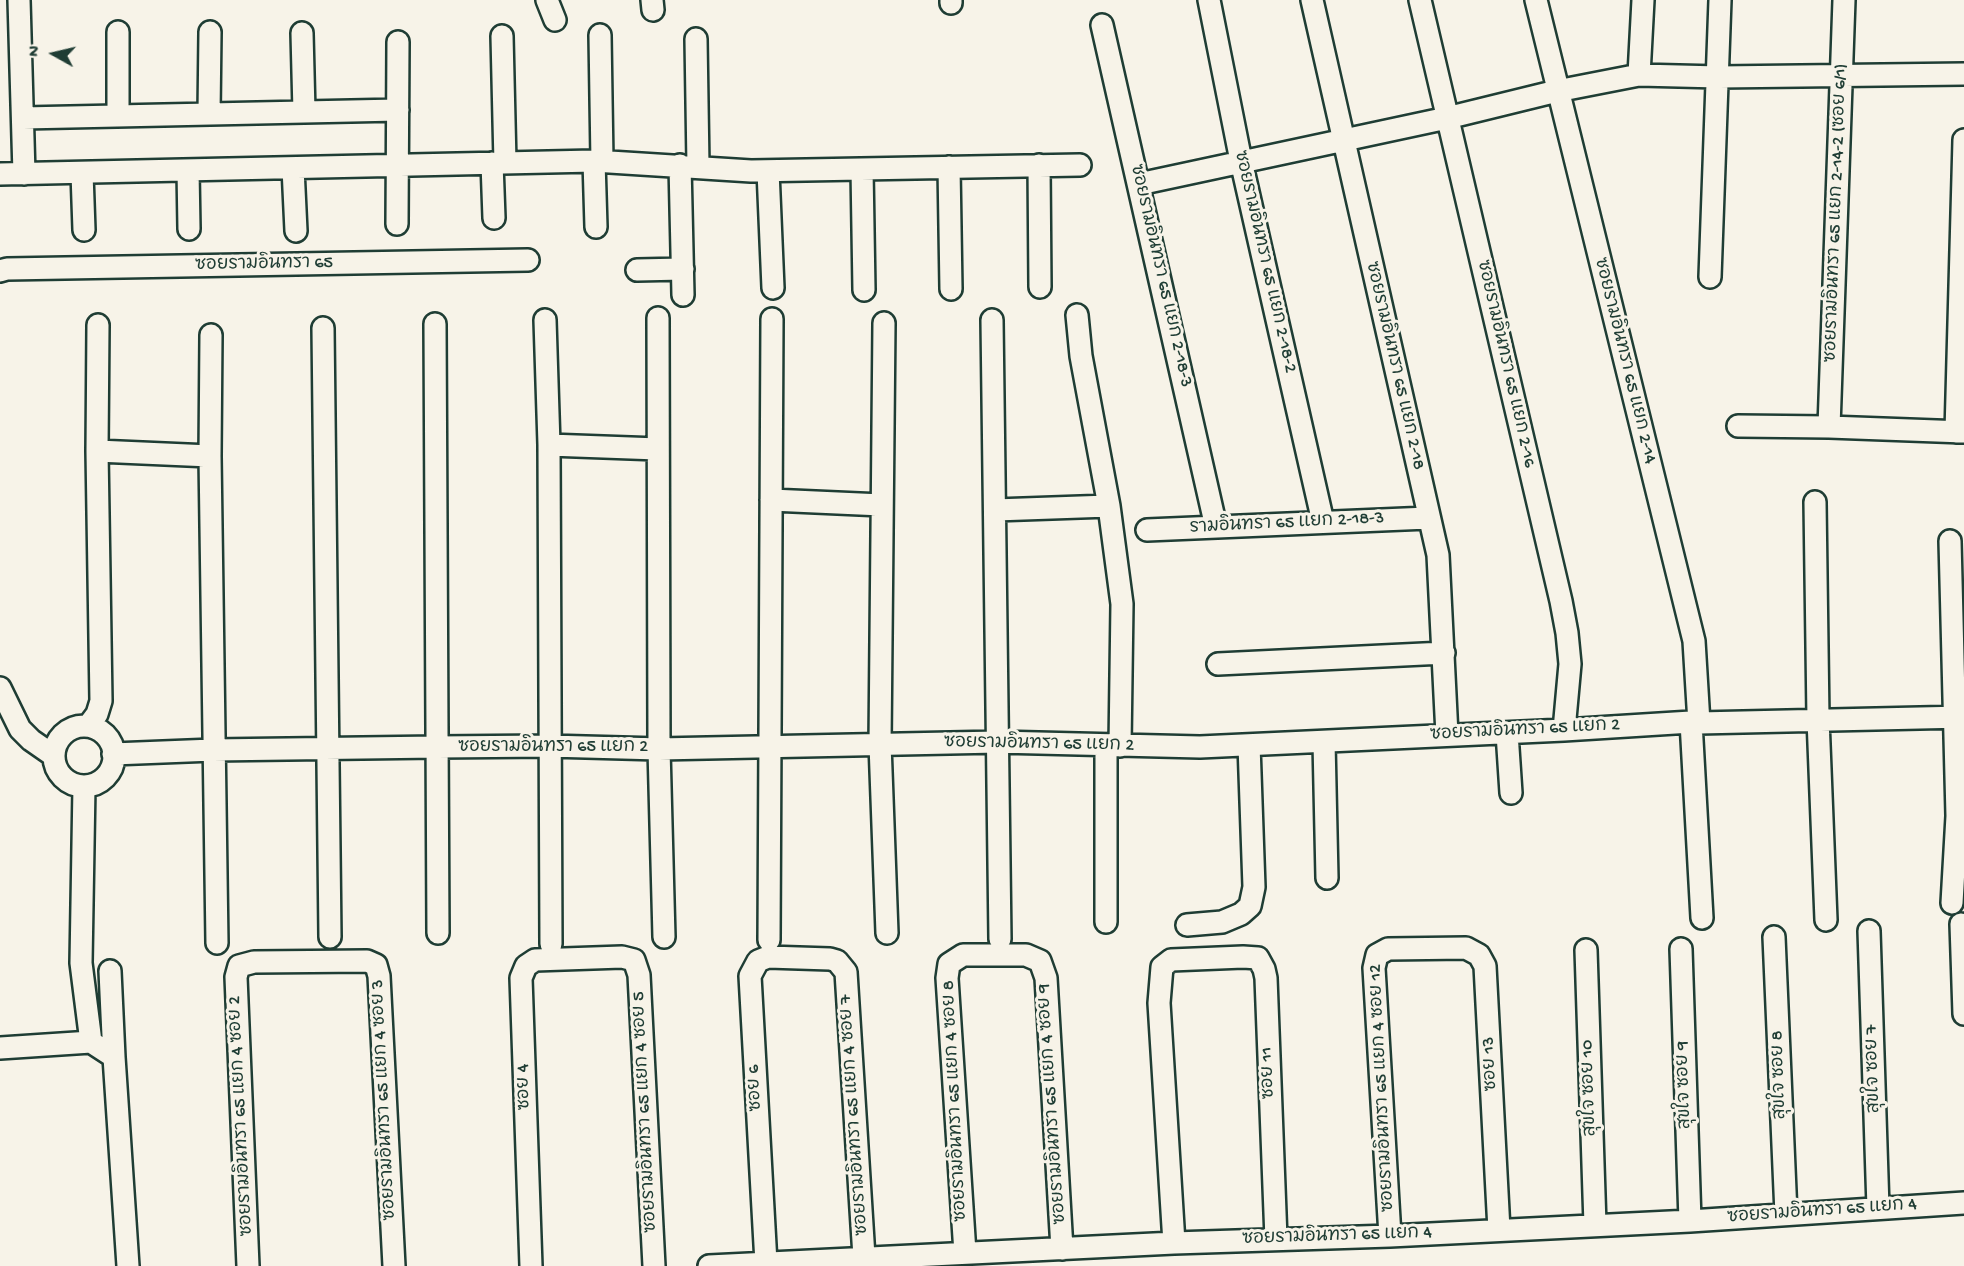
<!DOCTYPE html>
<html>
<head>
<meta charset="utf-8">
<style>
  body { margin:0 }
  #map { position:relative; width:1964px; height:1266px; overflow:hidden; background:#f7f3e8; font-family:"Gochi Hand",sans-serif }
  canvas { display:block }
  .north { position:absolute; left:24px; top:24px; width:60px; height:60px; -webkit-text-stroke:4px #f7f3e8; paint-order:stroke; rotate:278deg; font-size:16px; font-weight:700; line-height:24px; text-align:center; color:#1f3d34 }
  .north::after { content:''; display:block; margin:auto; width:21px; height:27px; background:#1f3d34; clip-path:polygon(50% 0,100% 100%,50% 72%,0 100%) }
</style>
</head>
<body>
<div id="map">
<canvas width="1964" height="1266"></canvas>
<div class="north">N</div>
</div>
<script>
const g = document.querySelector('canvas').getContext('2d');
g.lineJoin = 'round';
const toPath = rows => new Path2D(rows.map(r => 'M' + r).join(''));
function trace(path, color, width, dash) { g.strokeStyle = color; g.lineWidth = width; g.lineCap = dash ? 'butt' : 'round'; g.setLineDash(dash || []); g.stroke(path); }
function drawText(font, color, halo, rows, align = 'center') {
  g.font = font + ' "Gochi Hand","Playpen Sans Thai",sans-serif'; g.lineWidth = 6; g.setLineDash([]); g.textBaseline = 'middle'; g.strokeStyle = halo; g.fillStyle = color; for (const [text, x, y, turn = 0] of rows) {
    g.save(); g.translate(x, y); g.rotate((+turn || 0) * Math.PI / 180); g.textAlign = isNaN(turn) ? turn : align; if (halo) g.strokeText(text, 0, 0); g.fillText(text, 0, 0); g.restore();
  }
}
const minor = toPath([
  [19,0,24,174],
  [547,0,555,20],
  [652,0,653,10],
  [951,0,951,3],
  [1209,0,1241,161,1323,522],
  [1312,0,1438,555,1447,735],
  [1420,0,1561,601,1567,633,1570,664,1564,730],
  [1536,0,1694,641,1699,723],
  [1102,25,1216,527],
  [302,33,304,112],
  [600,35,602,161],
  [502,36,505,163],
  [696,39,698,166],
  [1639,75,1643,0],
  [209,114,210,32],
  [118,116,118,32],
  [23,118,398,110],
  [594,161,596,227],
  [492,163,494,218],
  [680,165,683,295],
  [1039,165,1040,287],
  [949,167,951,289],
  [293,168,296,231],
  [862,169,864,290],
  [188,170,189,229],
  [768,171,773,288],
  [82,173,84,230],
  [0,174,594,161,751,171,1080,165],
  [1139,184,1447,118,1557,91,1639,75,1719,77,1964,74],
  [397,224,398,42],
  [637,270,683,269],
  [0,271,7,269,528,260],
  [1710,277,1720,0],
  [1077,315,1081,356,1109,506,1122,604,1120,746],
  [658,318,659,749,664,937],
  [545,320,549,445,551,944],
  [992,320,1000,939],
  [884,323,880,744,887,933],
  [435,324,438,933],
  [323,328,330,937],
  [211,335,210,456,217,943],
  [1738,426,1829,427,1964,432],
  [1829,427,1844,0],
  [1956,432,1964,140],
  [549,445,658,449],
  [97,451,210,456],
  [771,500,882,505],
  [1815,502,1818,719,1826,920],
  [995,510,1109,506],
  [1147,530,1428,518],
  [1950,541,1957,816,1952,903],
  [1218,664,1444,653],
  [0,688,20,729,31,740,54,756],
  [1691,722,1702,918],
  [88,726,97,714,101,701,97,451,98,325],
  '54 756a30 30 0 1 1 60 0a30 30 0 1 1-60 0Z',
  [1507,733,1511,793],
  [1324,742,1327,878],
  [113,754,213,750,437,747,549,746,659,749,998,742,1200,747,1564,730,1691,722,1699,723,1964,717],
  [84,786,81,963,91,1042,114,1057,128,1266],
  [1106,922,1106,746],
  [1961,924,1964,1014],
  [1187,925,1222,922,1241,914,1250,906,1254,887,1249,745],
  [1869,931,1878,1208],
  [1774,937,1786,1214],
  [769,940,772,319],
  [1681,949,1690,1221],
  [1586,950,1595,1225],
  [110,971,114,1057],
  [0,1048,91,1042],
  [1390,1236,1374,968,1377,955,1388,949,1466,948,1479,955,1485,966,1499,1230],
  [1174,1243,1159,1003,1162,967,1171,960,1243,957,1258,958,1264,969,1266,978,1276,1239],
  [965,1253,947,978,949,964,963,955,1026,955,1040,961,1046,978,1062,1249],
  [766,1263,750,976,758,961,768,957,830,959,837,961,846,972,864,1257],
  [248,1266,236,977,239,966,254,962,367,961,376,965,379,976,394,1266],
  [531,1266,521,978,526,966,535,960,622,957,634,960,639,975,654,1266],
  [709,1266,1174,1243,1390,1236,1690,1221,1964,1203]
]);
trace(minor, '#1f3d34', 26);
trace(minor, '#f7f3e8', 21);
drawText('18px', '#1f3d34', '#f7f3e8', [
  ["ซอยรามอินทรา 65 แยก 2-14-2 (ซอย 6/1)",1837,213,-88],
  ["ซอยรามอินทรา 65 แยก 2-18-2",1264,262,77],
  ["ซอยรามอินทรา 65",264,265,-1],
  ["ซอยรามอินทรา 65 แยก 2-18-3",1160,276,77],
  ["ซอยรามอินทรา 65 แยก 2-14",1624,361,76],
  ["ซอยรามอินทรา 65 แยก 2-16",1505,364,77],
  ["ซอยรามอินทรา 65 แยก 2-18",1394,366,77],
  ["รามอินทรา 65 แยก 2-18-3",1287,524,-3],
  ["ซอยรามอินทรา 65 แยก 2",1525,731,-3],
  ["ซอยรามอินทรา 65 แยก 2",1039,745,1],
  ["ซอยรามอินทรา 65 แยก 2",553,748],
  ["ซอย 13",1491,1064,-93],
  ["สุขใจ ซอย 7",1874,1069,-92],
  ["ซอย 11",1269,1073,-92],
  ["สุขใจ ซอย 8",1780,1075,-92],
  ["สุขใจ ซอย 9",1685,1085,-92],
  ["ซอย 4",525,1087,-92],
  ["ซอย 6",756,1088,-93],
  ["ซอยรามอินทรา 65 แยก 4 ซอย 12",1383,1088,-93],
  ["สุขใจ ซอย 10",1590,1088,-92],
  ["ซอยรามอินทรา 65 แยก 4 ซอย 3",385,1100,-93],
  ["ซอยรามอินทรา 65 แยก 4 ซอย 8",956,1101,-93],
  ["ซอยรามอินทรา 65 แยก 4 ซอย 9",1053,1104,-94],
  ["ซอยรามอินทรา 65 แยก 4 ซอย 5",646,1112,-93],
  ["ซอยรามอินทรา 65 แยก 4 ซอย 7",855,1115,-94],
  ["ซอยรามอินทรา 65 แยก 4 ซอย 2",242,1116,-93],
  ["ซอยรามอินทรา 65 แยก 4",1822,1212,-4],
  ["ซอยรามอินทรา 65 แยก 4",1337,1237,-2]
]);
</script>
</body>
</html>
